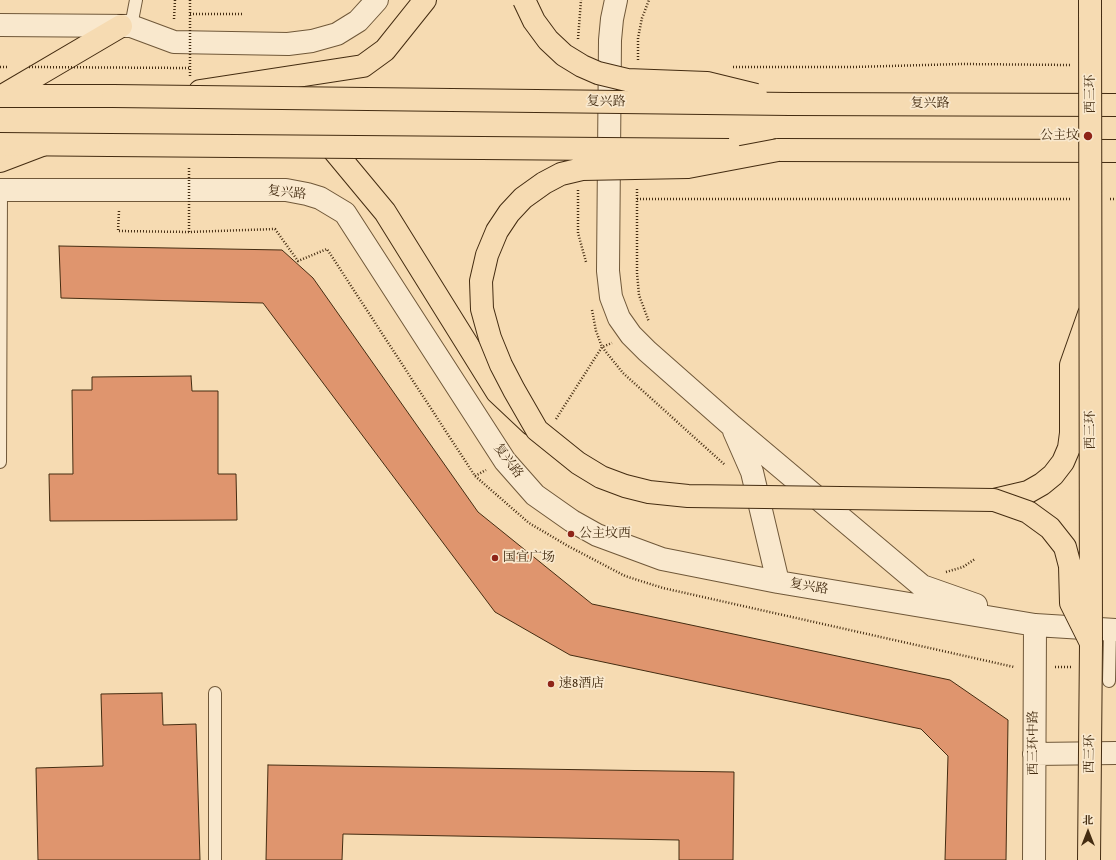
<!DOCTYPE html>
<html>
<head>
<meta charset="utf-8">
<style>
  body { margin:0 }
  #map { position:relative; width:1116px; height:860px; overflow:hidden; background:#f6dbb2; font-family:"Gentium Book Plus","Noto Serif SC",serif }
  canvas { display:block }
  .north { position:absolute; left:1068px; top:812px; width:40px; height:40px; -webkit-text-stroke:3px #f9e8cd; paint-order:stroke; rotate:0deg; font-size:11px; font-weight:700; line-height:16px; text-align:center; color:#442c11 }
  .north::after { content:''; display:block; margin:auto; width:14px; height:18px; background:#442c11; clip-path:polygon(50% 0,100% 100%,50% 72%,0 100%) }
</style>
</head>
<body>
<div id="map">
<canvas width="1116" height="860"></canvas>
<div class="north">北</div>
</div>
<script>
const g = document.querySelector('canvas').getContext('2d');
g.lineJoin = 'round';
function paint(path, color) { g.fillStyle = color; g.fill(path, 'evenodd'); }
const toPath = rows => new Path2D(rows.map(r => 'M' + r).join(''));
function trace(path, color, width, dash) { g.strokeStyle = color; g.lineWidth = width; g.lineCap = dash ? 'butt' : 'round'; g.setLineDash(dash || []); g.stroke(path); }
function drawText(font, color, halo, rows, align = 'center') {
  g.font = font + ' "Gentium Book Plus","Noto Serif SC",serif'; g.lineWidth = 3.5; g.setLineDash([]); g.textBaseline = 'middle'; g.strokeStyle = halo; g.fillStyle = color; for (const [text, x, y, turn = 0] of rows) {
    g.save(); g.translate(x, y); g.rotate((+turn || 0) * Math.PI / 180); g.textAlign = isNaN(turn) ? turn : align; if (halo) g.strokeText(text, 0, 0); g.fillText(text, 0, 0); g.restore();
  }
}
const building = toPath([
  [59,246,282,250,313,278,478,512,592,604,950,680,1008,720,1006,860,945,860,948,756,921,729,570,655,495,612,263,303,61,298,59,246],
  [191,376,192,391,218,391,218,474,236,474,237,520,50,521,49,474,73,474,72,390,92,390,92,377,191,376],
  [162,693,163,725,196,724,200,860,38,860,36,768,103,766,101,694,162,693],
  [268,765,734,772,733,860,679,860,679,840,343,834,342,860,266,860,268,765]
]);
paint(building, '#df956e');
trace(building, '#442c11', 1);
const service = toPath([
  [131,26,136,0],
  [0,462,1,190],
  [1109,681,1110,631],
  [215,860,215,693]
]);
const tertiary = toPath([
  [616,0,612,19,610,40,608,271,611,297,619,318,631,335,647,351,732,426,922,586,976,605],
  [0,25,131,26,174,42,288,44,312,41,337,34,358,21,377,0],
  [0,190,286,190,307,194,320,198,345,213,505,461,535,495,572,521,597,535,662,559,778,582,1035,625,1116,630],
  [734,431,752,472,778,582],
  [1034,754,1116,753],
  [1034,860,1035,625]
]);
const primary = toPath([
  [2,96,121,26],
  [0,161,42,145]
]);
const trunk = toPath([
  [200,91,363,66,385,50,425,0],
  [0,96,113,96],
  [790,104,1116,105],
  [0,144,110,145],
  [331,147,385,212,497,392,531,424],
  [778,150,1116,151],
  [994,500,1028,492,1042,484,1053,475,1063,462,1069,448,1071,433,1071,365,1089,314]
]);
trace(service, '#705839', 14);
trace(tertiary, '#705839', 24);
trace(primary, '#442c11', 24);
trace(trunk, '#442c11', 24);
trace(toPath([
  [190,14,244,14],
  [174,19,175,0],
  [578,39,581,0],
  [638,60,638,38,642,18,649,0],
  [0,67,9,67],
  [733,67,853,67,962,64,1070,65],
  [637,189,637,273,639,295,649,322],
  [578,190,578,233,586,262],
  [637,199,1071,199],
  [1110,199,1116,199],
  [119,211,118,231,189,232,275,229,298,261,327,249,475,476,529,523,568,546,625,576,663,588,1014,667],
  [592,310,596,331,602,347,623,373,725,465],
  [556,419,602,347,612,343],
  [475,476,486,470],
  [946,572,963,567,975,559],
  [1055,667,1072,667]
]), '#442c11', 2.5, [1, 2]);
trace(service, '#f9e8cd', 12);
trace(tertiary, '#f9e8cd', 22);
trace(primary, '#f6dbb2', 22);
trace(trunk, '#f6dbb2', 22);
const trunkBridge = toPath([
  [524,0,534,21,548,40,564,55,582,66,598,73,627,80,707,83,756,95],
  [113,96,790,104],
  [110,145,729,150],
  [778,150,688,167,582,169,561,174,544,183,523,198,509,213,497,231,487,255,481,281,482,309,490,338,501,365,514,390,537,430,578,463,601,477,625,486,649,492,688,496,994,500,1028,512,1050,528,1065,547,1070,566,1071,603,1091,643],
  [1089,860,1091,643,1090,0]
]);
trace(trunkBridge, '#442c11', 24, []);
trace(toPath([
  [190,0,190,77],
  [29,67,190,68],
  [189,232,189,166]
]), '#442c11', 2.5, [1, 2]);
trace(trunkBridge, '#f6dbb2', 22);
for (const [x, y, r, color] of [
  [1088,136,5,"#8f2418"],
  [571,534,4,"#8f2418"],
  [495,558,4,"#8f2418"],
  [551,684,4,"#8f2418"]
]) { const dot = new Path2D(); dot.arc(x, y, r, 0, 2 * Math.PI); g.fillStyle = color; g.fill(dot); trace(dot, '#f9e8cd', 1.5); }
drawText('13px', '#442c11', '#f9e8cd', [
  ["西三环",1091,94,-90],
  ["复兴路",606,102,1],
  ["复兴路",930,104],
  ["复兴路",287,193,6],
  ["西三环",1091,430,-90],
  ["复兴路",508,461,53],
  ["复兴路",809,587,10],
  ["西三环中路",1034,743,-90],
  ["西三环",1090,754,-89]
]);
drawText('13px', '#442c11', '#f9e8cd', [
  ["公主坟",1079,136,"right"],
  ["公主坟西",579,534],
  ["国宜广场",503,558],
  ["速8酒店",559,684]
], 'left');
</script>
</body>
</html>
